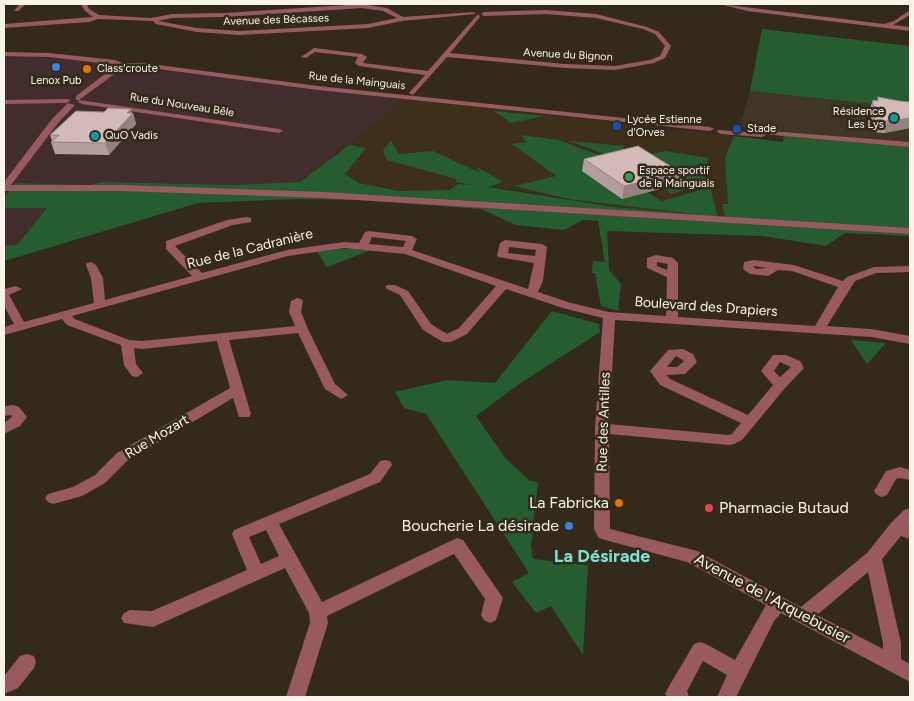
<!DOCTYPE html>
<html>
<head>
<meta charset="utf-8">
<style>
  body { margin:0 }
  #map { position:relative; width:914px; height:701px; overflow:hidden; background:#342a1b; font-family:Figtree,sans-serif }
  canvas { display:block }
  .frame { position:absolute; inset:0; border:5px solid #faf3e9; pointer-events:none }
</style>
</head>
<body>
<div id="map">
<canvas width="914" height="701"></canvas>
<div class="frame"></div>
</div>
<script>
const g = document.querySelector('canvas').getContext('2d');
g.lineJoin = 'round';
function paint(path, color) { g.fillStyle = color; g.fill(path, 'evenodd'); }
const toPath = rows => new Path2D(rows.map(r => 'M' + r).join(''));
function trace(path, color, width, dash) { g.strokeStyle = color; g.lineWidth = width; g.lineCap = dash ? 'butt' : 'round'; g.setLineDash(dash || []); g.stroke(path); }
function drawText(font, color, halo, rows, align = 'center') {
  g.font = font + ' Figtree,sans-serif'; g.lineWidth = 5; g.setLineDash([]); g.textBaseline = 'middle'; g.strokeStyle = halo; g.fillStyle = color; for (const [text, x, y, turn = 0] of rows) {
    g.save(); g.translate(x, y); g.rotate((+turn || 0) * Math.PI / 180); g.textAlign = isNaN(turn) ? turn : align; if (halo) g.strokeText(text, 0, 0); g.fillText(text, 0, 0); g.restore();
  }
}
paint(toPath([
  [750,91,910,108,910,144,740,127]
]), '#3f3625');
paint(toPath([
  [4,54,33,54,407,99,300,182,233,185,102,182,90,185,15,183,4,198],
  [4,208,42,207,47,208,17,245,4,246]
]), '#412d2b');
paint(toPath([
  [407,99,734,136,725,158,728,204,723,204,725,217,614,207,510,189,458,184,450,190,399,191,359,183,345,174,366,148,349,145]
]), '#3e2f1a');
paint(toPath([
  [762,29,910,46,910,108,750,91],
  [494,111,544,116,511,123],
  [784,132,910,144,910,236,845,233,826,246,763,236,607,231,609,270,621,284,618,311,601,306,595,273,592,273,593,261,605,262,598,221,583,220,564,230,516,225,481,209,360,200,296,199,198,203,4,261,4,246,17,245,47,208,4,208,4,198,15,183,90,185,102,182,233,185,300,182,349,145,366,148,345,174,359,183,399,191,450,190,458,184,474,185,456,182,456,179,387,160,383,150,391,141,399,154,433,151,480,173,477,167,503,182,488,187,614,207,703,215,568,199,515,186,556,176,512,144,526,142,521,135,559,140,617,162,622,199,647,192,662,201,710,187,718,217,725,217,722,204,728,204,725,158,734,136,783,142],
  [569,141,624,146,621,158,618,159],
  [665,151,708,158,704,184,671,194,664,189,683,183,640,157],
  [340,249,353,249,371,250,327,267,317,251],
  [552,311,599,324,600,332,519,384,476,416,506,459,530,481,538,482,531,546,533,559,588,565,583,655,551,606,536,613,512,582,529,573,426,414,404,408,395,392,447,380,495,383],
  [851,340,886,343,867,364]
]), '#255d31');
paint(toPath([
  [20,4,26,4,18,11,14,11,20,4],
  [81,4,87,4,89,9,99,15,151,18,172,14,225,13,362,4,387,8,403,17,473,12,476,14,402,21,368,28,239,35,197,32,156,24,153,21,98,19,89,22,4,28,4,24,93,17,85,11,81,4],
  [362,8,383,11,397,18,368,24,239,31,197,28,158,21,172,18,225,17,362,8],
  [720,4,884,24,894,21,910,10,910,15,893,25,910,27,910,31,747,11,720,4],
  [546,10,596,14,647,27,659,32,671,46,665,58,654,63,615,70,565,68,447,57,413,95,409,93,425,75,359,66,355,63,358,57,315,52,306,58,301,57,314,48,362,54,367,57,363,63,428,71,478,14,480,17,450,53,565,64,615,66,650,60,660,56,665,46,655,34,643,29,596,18,546,14,484,16,481,14,484,12,546,10],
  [4,52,49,53,115,60,123,63,143,63,318,86,710,127,714,129,710,131,318,90,143,67,124,67,79,100,76,100,76,96,117,65,49,57,4,56,4,52],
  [69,99,70,101,66,103,4,104,4,100,69,99],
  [79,100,279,129,283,131,279,133,82,104,78,102,79,100],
  [68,103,75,105,58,123,11,185,122,185,324,192,910,228,910,234,324,198,122,191,4,191,4,182,52,119,68,103],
  [718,130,762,133,766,135,762,137,721,134,717,132,718,130],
  [770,131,910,142,910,147,773,135,770,135,770,131],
  [247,217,251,218,251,222,233,225,175,246,202,273,287,250,344,242,359,243,365,232,369,231,412,236,417,239,412,250,528,289,534,263,498,257,497,255,500,243,505,240,542,244,547,247,543,281,538,292,571,303,609,312,666,316,667,277,647,268,647,258,656,255,673,258,678,263,678,317,815,326,838,287,792,271,778,270,768,276,750,274,743,269,744,262,754,260,794,265,843,281,847,277,874,267,910,266,910,272,876,273,855,281,827,326,871,329,910,336,910,344,871,337,615,320,609,424,728,435,732,434,741,423,660,385,650,371,668,350,683,349,693,354,697,362,685,374,666,375,670,379,748,415,773,385,761,371,773,355,786,355,800,361,804,368,785,388,742,440,734,444,729,445,609,434,610,529,697,551,801,607,867,553,891,523,904,510,910,508,910,539,901,536,882,559,901,643,901,659,910,664,910,682,781,613,774,621,736,697,717,697,727,675,703,661,687,691,689,697,667,697,665,694,668,688,694,644,700,642,706,644,735,660,766,605,687,562,605,540,599,538,596,533,594,529,595,428,603,318,563,308,506,289,467,334,451,342,443,342,423,330,400,295,387,289,385,287,387,285,395,285,408,291,431,324,447,334,459,328,496,286,405,254,344,248,288,256,72,316,75,319,129,340,142,341,295,326,289,312,291,301,297,298,301,299,303,301,301,312,308,329,335,384,348,395,341,399,325,389,298,333,229,340,251,414,249,417,239,417,233,398,127,461,105,483,82,496,53,504,48,502,45,498,48,494,73,487,95,475,117,453,230,388,217,341,142,349,134,348,136,364,143,373,137,377,132,376,124,365,121,345,67,325,62,319,4,335,4,327,14,324,4,306,4,289,16,286,22,289,9,295,24,322,94,303,91,278,86,265,87,263,91,262,96,265,103,278,105,300,192,276,166,249,166,241,227,220,247,217],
  [372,237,406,241,403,247,369,244,372,237],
  [509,247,536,250,535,256,508,253,509,247],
  [657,262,668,264,667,270,657,266,657,262],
  [753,266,754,266,767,268,756,269,753,266],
  [676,356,684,361,677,367,667,367,676,356],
  [780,362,791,367,780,377,774,371,780,362],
  [868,572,883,643,883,649,817,615,868,572],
  [14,405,19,407,27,417,20,426,4,434,4,423,12,417,11,415,4,416,4,406,14,405],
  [385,460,390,461,392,465,380,482,279,524,322,602,457,538,463,540,503,598,496,620,490,623,484,620,481,615,485,599,454,554,327,616,328,623,305,697,286,697,310,623,309,613,285,568,153,627,124,623,121,618,124,613,130,610,152,611,247,570,232,534,234,530,370,474,380,461,385,460],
  [266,530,279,556,261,564,249,537,266,530],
  [900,467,910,470,910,480,900,478,896,479,887,495,882,497,877,495,874,491,886,471,900,467],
  [27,654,34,656,36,662,34,668,18,688,4,694,4,676,20,656,27,654]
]), '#98595f');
paint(toPath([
  [878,97,899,101,910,102,910,128,884,133,872,132,869,111,873,100,877,101],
  [104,112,133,113,136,124,109,155,55,154,51,142,52,141,50,135],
  [584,159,678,184,622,199,582,171]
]), '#b59f9d');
paint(toPath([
  [131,109,132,114,133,113,136,124,109,155,105,143,127,113],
  [910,118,910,128,884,133,888,121],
  [680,172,678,184,622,199,624,186]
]), '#948280');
const building = toPath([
  [878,97,899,101,910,102,910,118,888,121,875,121,873,100,878,101,878,97],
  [108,108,131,109,127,113,133,113,105,143,51,142,59,135,50,135,76,111,104,112,108,108],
  [638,146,680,172,624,186,584,159,638,146]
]);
paint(building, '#d3b9b7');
trace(building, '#948280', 1);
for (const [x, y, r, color] of [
  [56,67,5,"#3f7fe0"],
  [87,69,5,"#e8710a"],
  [894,118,5,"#0f9aa8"],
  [617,126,5,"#1a4fb4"],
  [737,129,5,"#1a4fb4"],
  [95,136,5,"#0f9aa8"],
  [629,177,5,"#2e9e5b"],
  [619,503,5,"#e8710a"],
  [709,508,5,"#e0444e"],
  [569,526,5,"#3f7fe0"]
]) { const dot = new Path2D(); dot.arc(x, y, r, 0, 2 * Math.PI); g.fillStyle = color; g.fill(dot); trace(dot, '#342a1b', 2); }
drawText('11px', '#faf3e9', '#342a1b', [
  ["Avenue des Bécasses",276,20,-2],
  ["Avenue du Bignon",568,55,3],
  ["Rue de la Mainguais",357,81,6],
  ["Rue du Nouveau Bêle",182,105,9]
]);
drawText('11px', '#faf3e9', '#342a1b', [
  ["Class'croute",97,69],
  ["Lenox Pub",56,81,"center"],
  ["Résidence",884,112,"right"],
  ["Les Lys",884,125,"right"],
  ["Lycée Estienne",627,120],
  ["d'Orves",627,133],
  ["Stade",747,129],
  ["QuO Vadis",105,136],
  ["Espace sportif",639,171],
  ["de la Mainguais",639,184]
], 'left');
drawText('14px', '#faf3e9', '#342a1b', [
  ["Rue de la Cadranière",250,249,-14],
  ["Boulevard des Drapiers",706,307,4],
  ["Rue des Antilles",604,422,-88],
  ["Rue Mozart",157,437,-31]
]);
drawText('16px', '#faf3e9', '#342a1b', [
  ["La Fabricka",609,503],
  ["Pharmacie Butaud",719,508,"left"],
  ["Boucherie La désirade",559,526]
], 'right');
drawText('16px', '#faf3e9', '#342a1b', [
  ["Avenue de l'Arquebusier",772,599,28]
]);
drawText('bold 18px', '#7ae2d3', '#342a1b', [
  ["La Désirade",602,557]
]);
</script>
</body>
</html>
